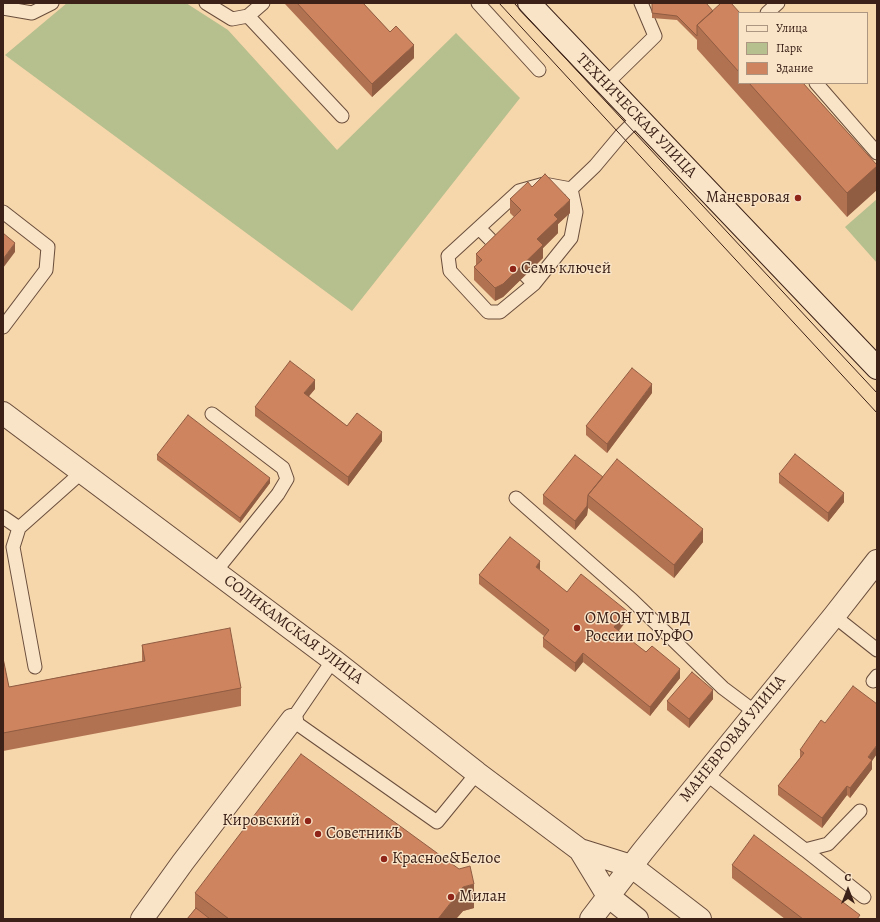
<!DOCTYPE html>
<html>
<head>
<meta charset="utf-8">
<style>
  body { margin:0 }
  #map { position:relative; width:880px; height:922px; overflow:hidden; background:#f6d6ab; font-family:Alegreya,serif }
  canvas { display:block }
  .frame { position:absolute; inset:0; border:4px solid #3b2117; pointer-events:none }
  .legend { position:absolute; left:738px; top:12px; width:130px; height:72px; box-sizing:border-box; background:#f9e4c8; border:1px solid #ad9681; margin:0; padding:5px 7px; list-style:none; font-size:12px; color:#3b2117 }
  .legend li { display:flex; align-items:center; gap:8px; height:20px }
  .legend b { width:20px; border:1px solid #ad9681 }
  .north { position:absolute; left:828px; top:870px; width:40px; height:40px; -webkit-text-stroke:3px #f9e4c8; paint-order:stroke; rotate:0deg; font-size:11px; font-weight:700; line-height:16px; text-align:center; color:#3b2117 }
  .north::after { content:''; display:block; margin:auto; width:14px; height:18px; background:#3b2117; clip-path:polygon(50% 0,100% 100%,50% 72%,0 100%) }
</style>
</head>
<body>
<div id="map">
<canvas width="880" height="922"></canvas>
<div class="frame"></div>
<ul class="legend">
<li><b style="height:5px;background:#f9e4c8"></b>Улица</li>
<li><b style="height:11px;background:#b6bf8e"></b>Парк</li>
<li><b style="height:11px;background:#ce845e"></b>Здание</li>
</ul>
<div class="north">С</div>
</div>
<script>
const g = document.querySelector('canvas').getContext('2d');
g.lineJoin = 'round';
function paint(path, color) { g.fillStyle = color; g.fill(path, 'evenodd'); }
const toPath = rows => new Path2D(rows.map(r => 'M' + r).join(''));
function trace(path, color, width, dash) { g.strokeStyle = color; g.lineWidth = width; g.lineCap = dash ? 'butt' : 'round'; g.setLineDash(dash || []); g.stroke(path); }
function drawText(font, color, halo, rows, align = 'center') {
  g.font = font + ' Alegreya,serif'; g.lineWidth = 3; g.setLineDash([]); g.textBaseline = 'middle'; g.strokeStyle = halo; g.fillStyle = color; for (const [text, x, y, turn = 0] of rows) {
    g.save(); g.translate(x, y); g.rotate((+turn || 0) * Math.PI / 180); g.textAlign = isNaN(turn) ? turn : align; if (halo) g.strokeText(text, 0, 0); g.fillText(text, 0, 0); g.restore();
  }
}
paint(toPath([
  [67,3,186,3,228,30,337,150,456,33,520,98,352,311,5,55],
  [877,199,877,263,845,227]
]), '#b6bf8e');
const service = toPath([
  [206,3,232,19,248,16,263,3],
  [478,3,539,70],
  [3,8,32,13,52,3],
  [767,13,778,3],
  [248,16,342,116],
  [816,83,877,153],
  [606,84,655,36,641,3],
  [571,189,576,212,571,238,534,284,500,312,488,312,450,271,448,256,519,191,544,184,571,189,595,166,621,135,638,118],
  [3,212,48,247,46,270,3,327],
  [479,228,534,284],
  [212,414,283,468,287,479,278,494,215,572],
  [516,498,632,600,723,688,755,712],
  [3,517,19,528],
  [834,616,877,650],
  [333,660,292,720,437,822,477,773],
  [35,667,13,547,19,528,82,472],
  [873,681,877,676],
  [705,773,805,850,828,844,860,811],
  [805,850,864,897]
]);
const minor = toPath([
  [3,413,333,660,477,773,580,850,631,866,700,919],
  [580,850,608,896,637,919],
  [142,919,183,862,292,720]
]);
const tertiary = toPath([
  [591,919,643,851,834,616,877,561]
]);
const secondary = toPath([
  [529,3,877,368]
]);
trace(service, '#6a4e3c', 15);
trace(minor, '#6a4e3c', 24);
trace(tertiary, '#6a4e3c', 24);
trace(secondary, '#3b2117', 24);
trace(service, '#f9e4c8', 13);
trace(minor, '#f9e4c8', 22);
trace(tertiary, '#f9e4c8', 22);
trace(secondary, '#f9e4c8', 22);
trace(toPath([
  [499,3,877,413],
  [514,3,877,393]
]), '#3b2117', 1);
paint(toPath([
  [285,3,363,3,414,58,372,97,285,4],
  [652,3,713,11,739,13,739,83,803,83,877,165,847,217,697,49,697,40,677,20,652,18],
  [532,187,570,213,558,224,558,233,543,248,543,258,503,297,495,301,474,280,474,267,476,266,476,254,514,217,510,213,510,199],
  [315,389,309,396,347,426,382,441,348,486,255,416,255,407],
  [652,393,607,453,586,435,586,426],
  [157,455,270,483,240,523,157,460],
  [779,474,844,502,828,522,779,483],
  [603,477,703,542,674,578,588,508,587,515,575,530,543,504,543,495],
  [540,570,567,592,627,620,619,631,646,652,680,678,650,716,583,662,575,672,543,647,543,638,544,636,479,584,479,575],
  [142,645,241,688,241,706,3,751,3,658,9,687,142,661],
  [713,699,689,728,667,710,667,701],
  [800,750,872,761,872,769,850,798,847,795,822,828,778,795,778,786,800,758],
  [732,865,860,919,785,919,732,878],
  [195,893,474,908,463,911,456,919,187,919,195,909]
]), '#b17251');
paint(toPath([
  [414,45,414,58,372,97,372,84],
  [877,166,877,190,847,217,847,193],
  [570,200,570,213,558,224,558,233,543,248,543,258,503,297,495,301,495,288,537,239,554,215],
  [15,243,15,252,3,268,3,259],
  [315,380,315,389,304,402,304,393],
  [652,384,652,393,607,453,607,444],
  [382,432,382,441,348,486,348,477],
  [270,478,270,483,240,523,240,518],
  [844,493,844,502,828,522,828,513],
  [588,499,588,508,587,515,575,530,575,521],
  [703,529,703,542,674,578,674,565],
  [540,561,540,570,536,567],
  [627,611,627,620,614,636,614,627],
  [583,653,583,662,575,672,575,663],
  [680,669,680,678,650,716,650,707],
  [713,690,713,699,689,728,689,719],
  [877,745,877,754,872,761,872,769,850,798,850,788,868,757],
  [847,786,847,795,822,828,822,818],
  [474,884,474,908,463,911,456,919,438,919,463,887]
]), '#905c42');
const building = toPath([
  [297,3,363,3,390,32,396,26,414,45,372,84,297,3],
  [652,3,706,3,713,11,697,25,697,36,677,16,652,13,652,3],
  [721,3,731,3,740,13,739,13,739,72,697,25,721,3],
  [749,83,803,83,877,165,877,166,847,193,749,83],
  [545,174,570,200,554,215,558,219,537,239,543,245,503,284,495,288,474,267,482,260,476,254,521,210,510,199,528,182,532,187,545,174],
  [3,233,15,243,3,259,3,233],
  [290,361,315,380,304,393,347,426,357,413,382,432,348,477,255,407,290,361],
  [632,368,652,384,607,444,586,426,632,368],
  [188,415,270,478,240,518,157,455,188,415],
  [795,454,844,493,828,513,779,474,795,454],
  [575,455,603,477,588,495,587,506,575,521,543,495,575,455],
  [617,459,703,529,674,565,588,495,617,459],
  [510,537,540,561,536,567,567,592,581,574,627,611,614,627,646,652,652,646,680,669,650,707,583,653,575,663,543,638,549,630,479,575,510,537],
  [230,628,241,688,3,733,3,658,9,687,145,661,142,645,230,628],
  [692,672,713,690,689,719,667,701,692,672],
  [853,686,877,704,877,745,868,757,872,760,850,788,847,786,822,818,778,786,804,753,800,750,821,720,825,723,853,686],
  [301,754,459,869,470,866,474,884,463,887,438,919,229,919,195,893,301,754],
  [754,835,860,915,857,919,803,919,732,865,754,835],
  [196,908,210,919,187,919,196,908]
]);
paint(building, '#ce845e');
trace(building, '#905c42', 1);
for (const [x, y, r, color] of [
  [798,198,4,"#8f2418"],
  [513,269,4,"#8f2418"],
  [577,628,4,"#8f2418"],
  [308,821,4,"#8f2418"],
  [318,834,4,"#8f2418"],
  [384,859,4,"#8f2418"],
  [451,897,4,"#8f2418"]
]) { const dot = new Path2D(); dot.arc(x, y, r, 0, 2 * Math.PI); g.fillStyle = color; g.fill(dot); trace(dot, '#f9e4c8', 1.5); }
drawText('16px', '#3b2117', '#f9e4c8', [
  ["ТЕХНИЧЕСКАЯ УЛИЦА",636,116,46],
  ["СОЛИКАМСКАЯ УЛИЦА",293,630,37],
  ["МАНЕВРОВАЯ УЛИЦА",733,739,-51]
]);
drawText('16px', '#3b2117', '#f9e4c8', [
  ["Маневровая",790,198,"right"],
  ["Семь ключей",521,269],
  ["ОМОН УТ МВД",585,619],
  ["России поУрФО",585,637],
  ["Кировский",300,821,"right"],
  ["СоветникЪ",326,834],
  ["Красное&Белое",392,859],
  ["Милан",459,897]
], 'left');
</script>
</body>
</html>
